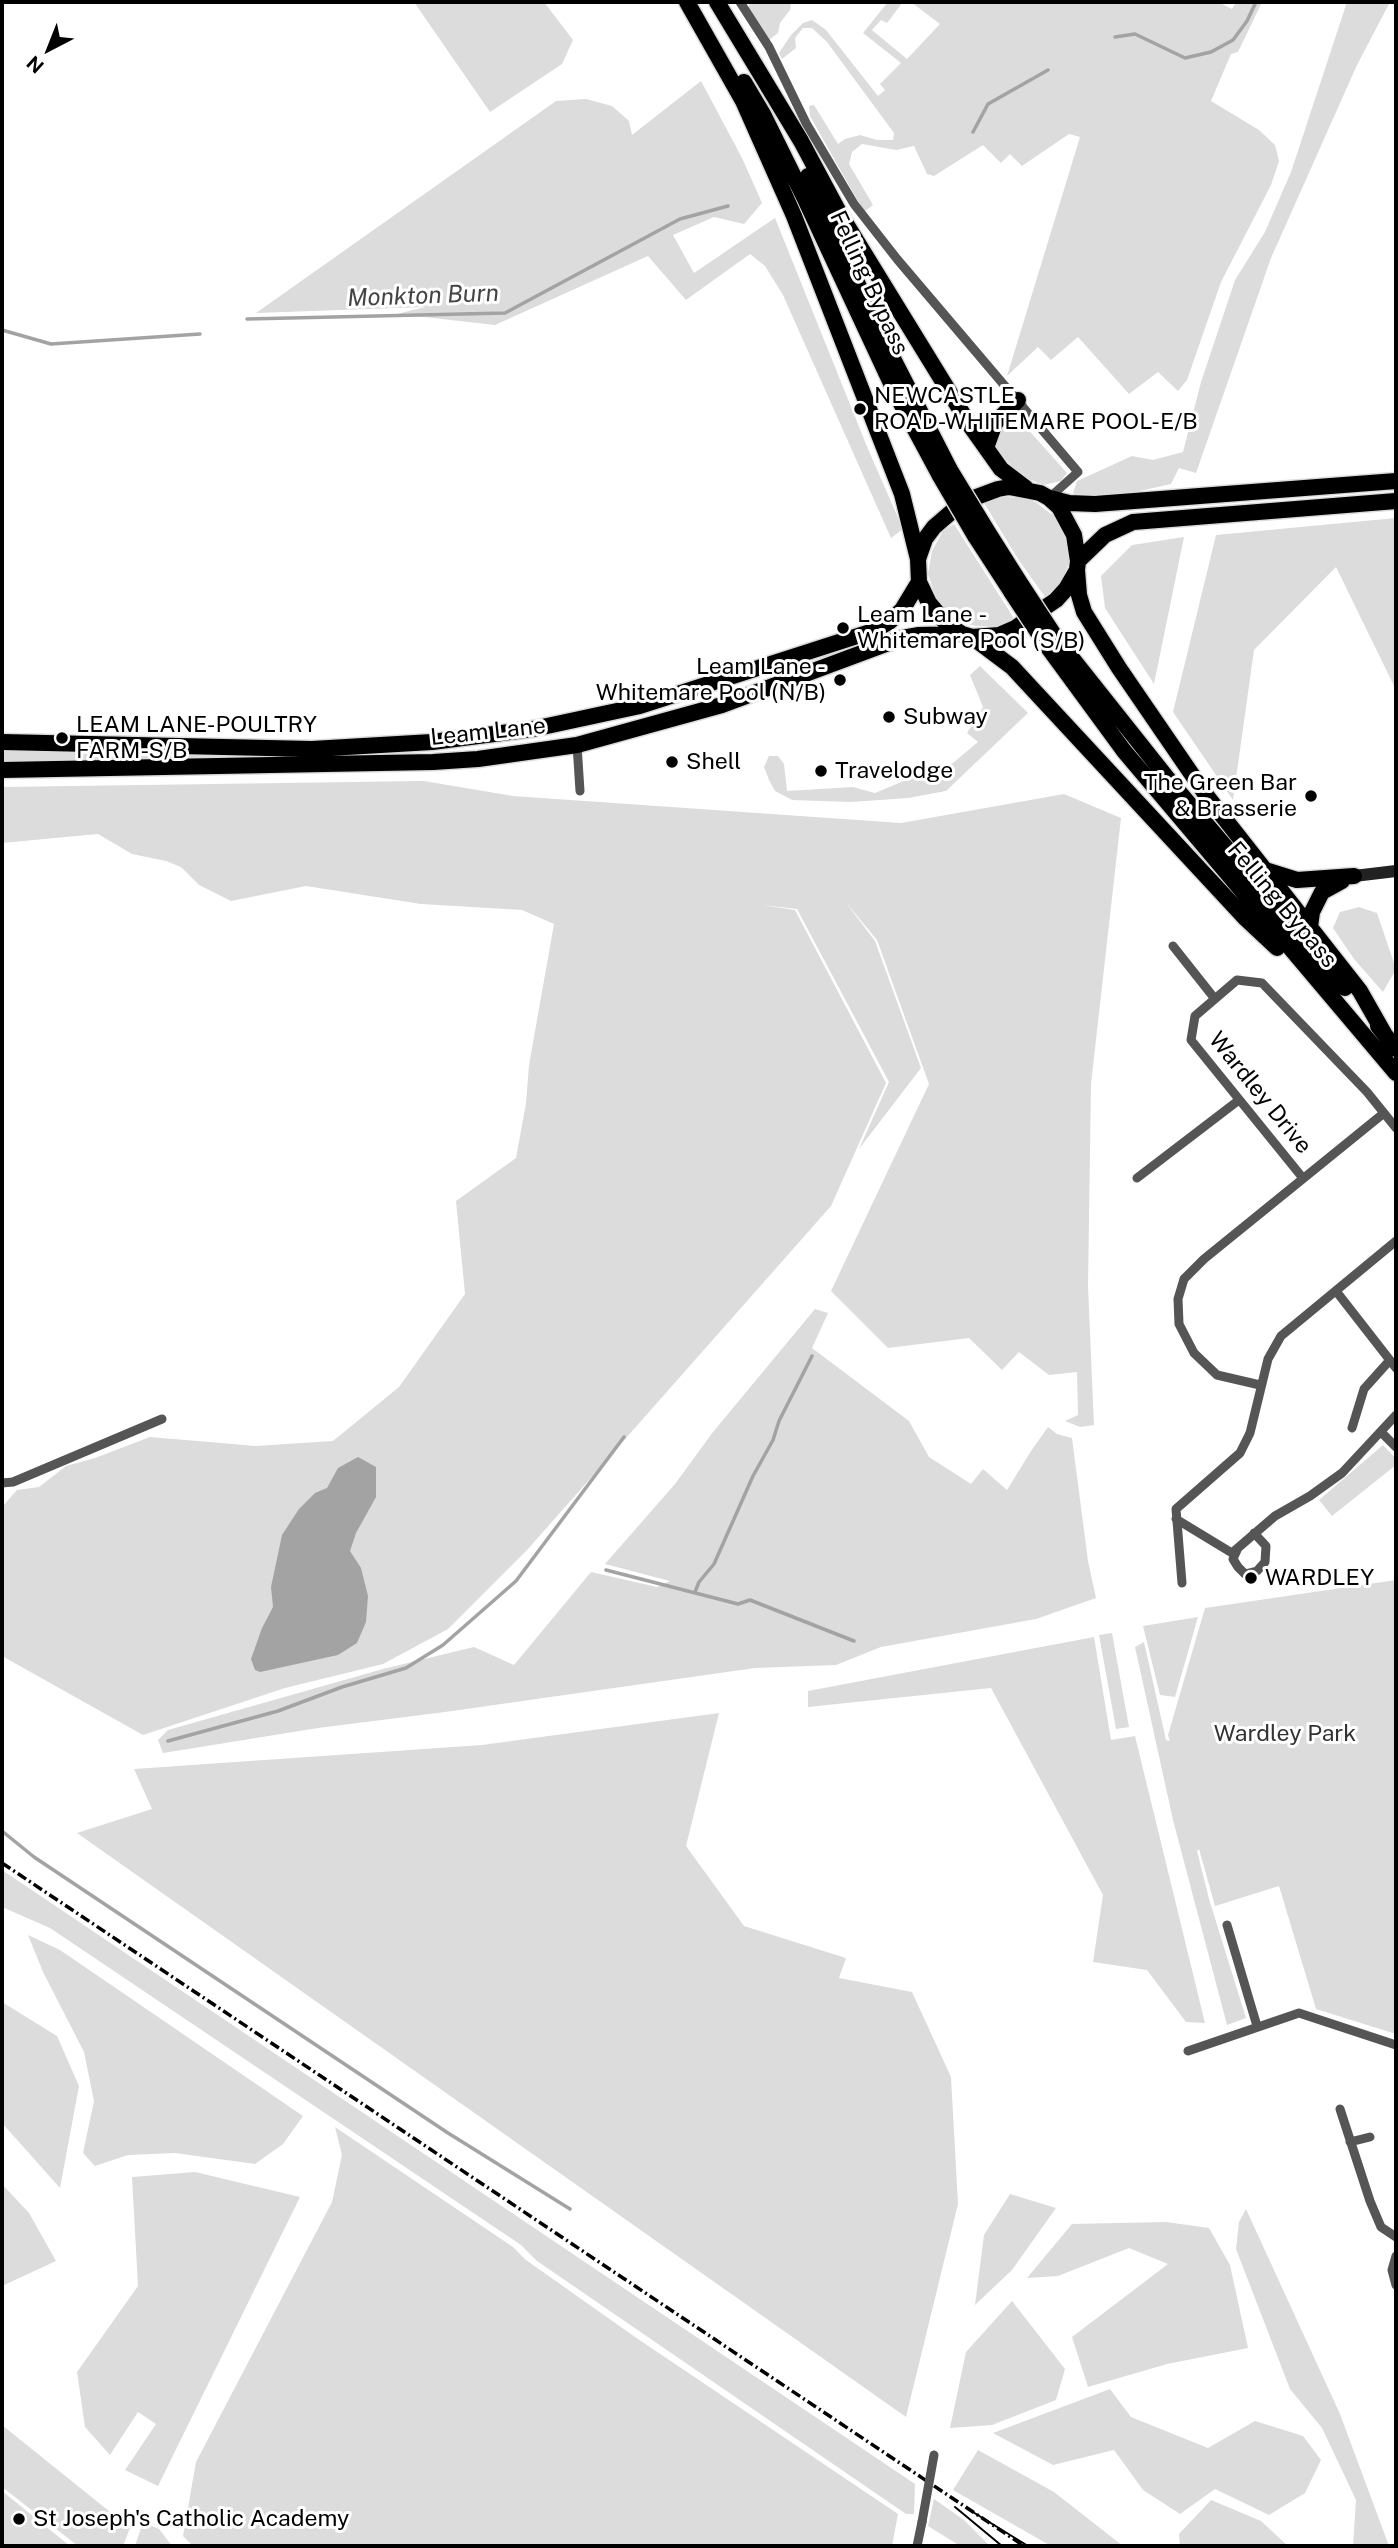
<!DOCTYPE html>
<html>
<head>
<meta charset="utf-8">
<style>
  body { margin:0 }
  #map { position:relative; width:1398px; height:2548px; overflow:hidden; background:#fff; font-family:"Public Sans",sans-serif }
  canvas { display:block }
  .frame { position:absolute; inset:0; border:4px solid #000; pointer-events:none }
  .north { position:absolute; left:14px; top:14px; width:70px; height:70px; -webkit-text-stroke:5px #fff; paint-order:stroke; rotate:222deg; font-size:19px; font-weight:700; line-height:28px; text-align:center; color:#000 }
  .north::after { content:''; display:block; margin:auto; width:24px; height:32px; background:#000; clip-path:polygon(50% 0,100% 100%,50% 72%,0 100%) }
</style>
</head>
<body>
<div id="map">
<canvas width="1398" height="2548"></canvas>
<div class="frame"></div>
<div class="north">N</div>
</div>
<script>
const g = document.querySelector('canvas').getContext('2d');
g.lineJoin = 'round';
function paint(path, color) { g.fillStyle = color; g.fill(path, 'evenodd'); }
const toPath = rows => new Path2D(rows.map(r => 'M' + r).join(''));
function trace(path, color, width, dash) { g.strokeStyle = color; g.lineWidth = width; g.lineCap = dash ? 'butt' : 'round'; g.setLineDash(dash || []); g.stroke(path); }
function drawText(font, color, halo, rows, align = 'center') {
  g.font = font + ' "Public Sans",sans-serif'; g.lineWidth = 6; g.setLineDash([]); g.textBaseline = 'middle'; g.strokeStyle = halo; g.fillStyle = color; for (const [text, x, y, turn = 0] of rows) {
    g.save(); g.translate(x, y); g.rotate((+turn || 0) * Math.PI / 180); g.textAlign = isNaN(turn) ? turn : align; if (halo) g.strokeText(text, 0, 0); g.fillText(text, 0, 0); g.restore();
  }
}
paint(toPath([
  [414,2,544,2,573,40,562,64,490,112],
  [750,2,791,2,790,10,780,23,778,33,769,40,748,11],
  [888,2,903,2,887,23,881,20,872,30,907,59,940,24,911,2,1218,2,1232,9,1236,2,1262,2,1238,52,1231,54,1211,101,1259,130,1275,145,1279,161,1271,185,1221,282,1187,380,1178,391,1158,372,1129,394,1078,337,1051,360,1038,347,1007,376,1080,137,1069,134,1022,166,1010,154,1001,163,983,145,934,176,927,174,914,146,896,150,862,144,852,152,849,164,873,205,864,212,810,116,809,106,814,105,838,144,845,139,860,135,877,140,893,140,894,133,827,42,812,28,803,28,795,38,796,48,782,59,779,53,791,35,803,23,812,20,826,30,878,96,885,90,880,84,901,63,863,33],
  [1347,2,1390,2,1357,65,1271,258,1196,473,1179,468,1171,484,1126,494,1081,497,1073,493,1077,481,1132,456,1153,460,1183,452,1201,382,1235,280,1265,232,1291,172],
  [701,81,742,158,762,203,744,224,714,217,673,235,694,273,775,218,868,449,903,529,891,538,783,295,765,266,750,254,686,300,648,256,495,325,397,314,425,307,256,313,556,101,586,99,612,106,629,121,632,135],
  [1008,416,1016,416,1067,473,1061,481,1044,485,1029,479,1013,467,995,448,995,437],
  [1002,497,1026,498,1037,503,1055,517,1066,538,1069,561,1065,574,1059,585,1045,597,1018,559,984,503],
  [1396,518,1396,690,1336,567,1254,650,1233,800,1173,712,1216,535],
  [954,524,1015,620,1000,626,976,626,963,623,944,609,936,598,928,574,932,551,943,531],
  [1184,537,1154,684,1105,608,1101,576,1132,545],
  [980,666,1028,713,946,791,908,798,851,802,792,800,775,791,769,780,764,767,769,756,778,756,784,764,787,791,853,787,875,793,930,770,953,763,978,742,967,733,983,707,970,675],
  [2,749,298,755,297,759,2,763],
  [424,781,513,796,901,823,1064,794,1121,818,1091,1084,1088,1286,1094,1425,1080,1427,1065,1421,1078,1415,1077,1372,1049,1375,1019,1352,1002,1370,969,1338,888,1348,831,1291,929,1084,877,940,844,900,875,941,921,1068,859,1149,889,1082,797,909,762,905,795,910,886,1083,831,1206,528,1549,448,1629,383,1664,285,1688,143,1735,2,1656,2,1507,17,1490,39,1487,66,1466,95,1458,150,1437,256,1446,333,1441,399,1387,465,1294,456,1201,516,1158,526,1103,529,1065,554,924,522,910,421,904,306,886,231,901,199,885,181,867,166,861,132,854,98,834,2,843,2,787],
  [1359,907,1377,913,1396,969,1383,992,1354,959,1333,928,1340,912],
  [815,1309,828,1313,812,1348,909,1421,929,1457,971,1484,983,1469,1007,1490,1031,1451,1048,1427,1057,1434,1072,1438,1088,1561,1096,1598,1036,1619,881,1647,836,1665,755,1668,445,1712,318,1728,163,1753,158,1740,168,1730,383,1669,474,1647,514,1665,591,1572,657,1587,670,1581,605,1564,675,1484,713,1432],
  [1383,1445,1396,1459,1396,1465,1332,1516,1319,1500],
  [1396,1580,1396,2034,1316,2009,1279,1886,1215,1906,1199,1849,1197,1851,1209,1899,1246,2018,1227,2025,1173,1820,1135,1647,1144,1642,1166,1740,1170,1741,1168,1735,1205,1608],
  [1198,1617,1175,1697,1160,1695,1143,1626],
  [1112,1633,1129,1727,1116,1729,1099,1635],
  [1094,1637,1111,1740,1135,1736,1205,2023,1186,2022,1147,1970,1093,1962,1103,1895,991,1688,808,1707,808,1691],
  [719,1713,686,1846,744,1926,846,1958,839,1978,912,1992,951,2077,958,2204,906,2417,77,1833,152,1809,134,1769,482,1745],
  [2,1870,915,2484,914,2514,906,2514,537,2261,521,2245,50,1928,2,1907],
  [28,1935,60,1950,303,2116,283,2144,255,2164,175,2153,128,2155,95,2166,83,2153,94,2101,84,2052,43,1972],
  [2,2002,57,2036,79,2086,60,2188,2,2123],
  [335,2127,513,2247,526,2260,635,2337,898,2514,892,2546,193,2546,183,2536,196,2462,332,2202,342,2155],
  [195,2172,300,2197,158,2486,125,2470,156,2424,138,2412,110,2455,85,2427,77,2372,138,2286,132,2177],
  [2,2184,29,2213,56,2261,2,2286],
  [1010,2194,1056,2208,1012,2270,975,2305,984,2235],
  [1246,2209,1340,2414,1389,2546,1353,2546,1356,2500,1322,2428,1290,2389,1236,2249,1239,2222],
  [1166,2222,1209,2228,1230,2265,1248,2348,1167,2364,1088,2387,1072,2337,1168,2264,1129,2248,1058,2276,1027,2278,1072,2224],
  [1012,2301,1065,2369,1056,2400,992,2425,950,2428,966,2352],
  [1110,2389,1131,2417,1208,2448,1255,2421,1303,2436,1321,2460,1305,2493,1269,2515,1215,2489,1180,2514,1143,2490,1114,2450,1053,2465,993,2433],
  [2,2425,130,2528,123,2546,78,2546,2,2487],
  [978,2450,1054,2492,1123,2546,1051,2546,953,2490],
  [2,2491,70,2546,2,2546],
  [934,2499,964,2520,990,2546,960,2546,928,2526],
  [1211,2500,1261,2521,1288,2546,1180,2546,1179,2534],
  [143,2522,159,2529,172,2546,135,2546]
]), '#dcdcdc');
paint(toPath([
  [358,1457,376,1467,376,1497,356,1533,350,1551,361,1568,368,1596,366,1622,357,1643,338,1655,260,1672,255,1670,251,1659,262,1628,273,1607,271,1587,282,1535,299,1509,315,1493,327,1488,338,1468]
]), '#a3a3a3');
trace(toPath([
  [1115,37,1135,34,1185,58,1211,52,1233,40,1247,21,1256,2],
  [973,132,988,104,1048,70],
  [247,319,505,313,680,219,728,206],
  [2,330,51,344,200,334],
  [606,1570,738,1604,750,1600,854,1641],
  [695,1592,699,1582,714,1564,753,1476,773,1440,779,1421,812,1356],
  [168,1741,278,1711,342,1687,406,1668,443,1645,516,1581,624,1437],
  [2,1831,34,1857,448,2133,570,2209]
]), '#a3a3a3', 3.5);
const highway = toPath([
  [687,2,743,101,794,216,902,494,918,559,919,582,929,603,945,622,962,634,972,637,999,635,1015,628,1056,600,1066,589,1077,570,1078,561,1074,535,1059,507,1049,498,1040,493,1009,487,998,489,963,502,934,527,925,539,918,559],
  [717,2,801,141,840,214,969,424,1001,469,1026,488],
  [744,82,763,114,805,199,897,396,940,476],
  [808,176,885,343,950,470],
  [986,448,995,423,1018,400],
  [1050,498,1069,503,1095,504,1396,481],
  [986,529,1022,586],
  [975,536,1012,593],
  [1078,561,1105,535,1133,522,1396,501],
  [1077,570,1079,595,1084,612,1119,668,1206,795,1360,991,1385,1035],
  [972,637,1012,667,1246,919,1277,948],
  [1056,638,1168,779,1345,988],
  [1047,646,1124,751,1396,1073],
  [2,742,312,749,432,742,533,729,640,706,873,631,889,622,902,610,919,582],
  [2,770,433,762,478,759,577,745,722,705,902,638,919,635,962,634],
  [1265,870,1297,880,1354,876],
  [1310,927,1312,912,1322,892,1342,881],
  [1378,1026,1396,1049]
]);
trace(highway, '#dbdbdb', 19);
trace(toPath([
  [740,2,769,47,806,123,854,204,897,259,1078,472,1049,498],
  [577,745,580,791],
  [1173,946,1215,999],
  [1302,1177,1191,1040,1195,1016,1237,980,1262,983,1367,1092,1396,1128],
  [1137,1178,1239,1100],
  [1336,1291,1396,1368],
  [1260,1385,1217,1375,1194,1353,1179,1324,1178,1299,1184,1279,1204,1259,1384,1113],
  [1352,1428,1364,1389,1390,1360],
  [1381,1432,1396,1447],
  [2,1483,13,1482,162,1419],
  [1176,1519,1232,1553,1275,1516,1310,1496,1342,1473,1396,1415],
  [1238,1548,1233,1559,1238,1567,1245,1574,1257,1571,1265,1562,1266,1546,1254,1533],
  [1182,1583,1176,1509,1240,1453,1250,1433,1268,1359,1281,1336,1396,1241],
  [1227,1925,1257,2026],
  [1188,2051,1299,2013,1396,2045],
  [1340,2109,1370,2201,1381,2227,1396,2237],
  [1350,2142,1370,2137],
  [1396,2256,1392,2270,1396,2285],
  [917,2546,922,2522]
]), '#555', 9);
trace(toPath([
  [1354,876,1396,871]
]), '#222', 12);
trace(highway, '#000', 16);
trace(toPath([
  [955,2507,1002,2546],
  [968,2509,1028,2546]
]), '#000', 2);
trace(toPath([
  [2,1863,1024,2546]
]), '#000', 3.5, [10, 3.5, 2, 3.5]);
const highwayBridge = toPath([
  [950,470,986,529],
  [940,476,975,536],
  [1022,586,1056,638],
  [1012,593,1047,646]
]);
trace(highwayBridge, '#dbdbdb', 19, []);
trace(toPath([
  [922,2522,934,2455]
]), '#555', 9);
trace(highwayBridge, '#000', 16);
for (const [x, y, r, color] of [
  [860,409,7,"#000"],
  [843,628,7,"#000"],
  [840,680,7,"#000"],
  [889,717,7,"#000"],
  [62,738,7,"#000"],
  [672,762,7,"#000"],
  [821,771,7,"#000"],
  [1311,796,7,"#000"],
  [1251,1578,7,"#000"],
  [19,2519,7,"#000"]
]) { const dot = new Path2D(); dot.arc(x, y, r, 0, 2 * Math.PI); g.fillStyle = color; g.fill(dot); trace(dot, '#fff', 2.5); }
drawText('23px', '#000', '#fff', [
  ["Felling Bypass",869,283,65],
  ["Leam Lane",488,732,-6],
  ["Felling Bypass",1282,905,50],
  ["Wardley Drive",1260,1093,51]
]);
drawText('23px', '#000', '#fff', [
  ["NEWCASTLE",874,396],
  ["ROAD-WHITEMARE POOL-E/B",874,422],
  ["Leam Lane -",857,615],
  ["Whitemare Pool (S/B)",857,641],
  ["Leam Lane -",826,667,"right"],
  ["Whitemare Pool (N/B)",826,693,"right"],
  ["Subway",903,717],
  ["LEAM LANE-POULTRY",76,725],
  ["FARM-S/B",76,751],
  ["Shell",686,762],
  ["Travelodge",835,771],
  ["The Green Bar",1297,783,"right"],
  ["& Brasserie",1297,809,"right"],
  ["WARDLEY",1265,1578],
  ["St Joseph's Catholic Academy",33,2519]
], 'left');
drawText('23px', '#333', '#fff', [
  ["Wardley Park",1285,1734]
]);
drawText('italic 24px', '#444', '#fff', [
  ["Monkton Burn",423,296,-2]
]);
</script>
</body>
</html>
